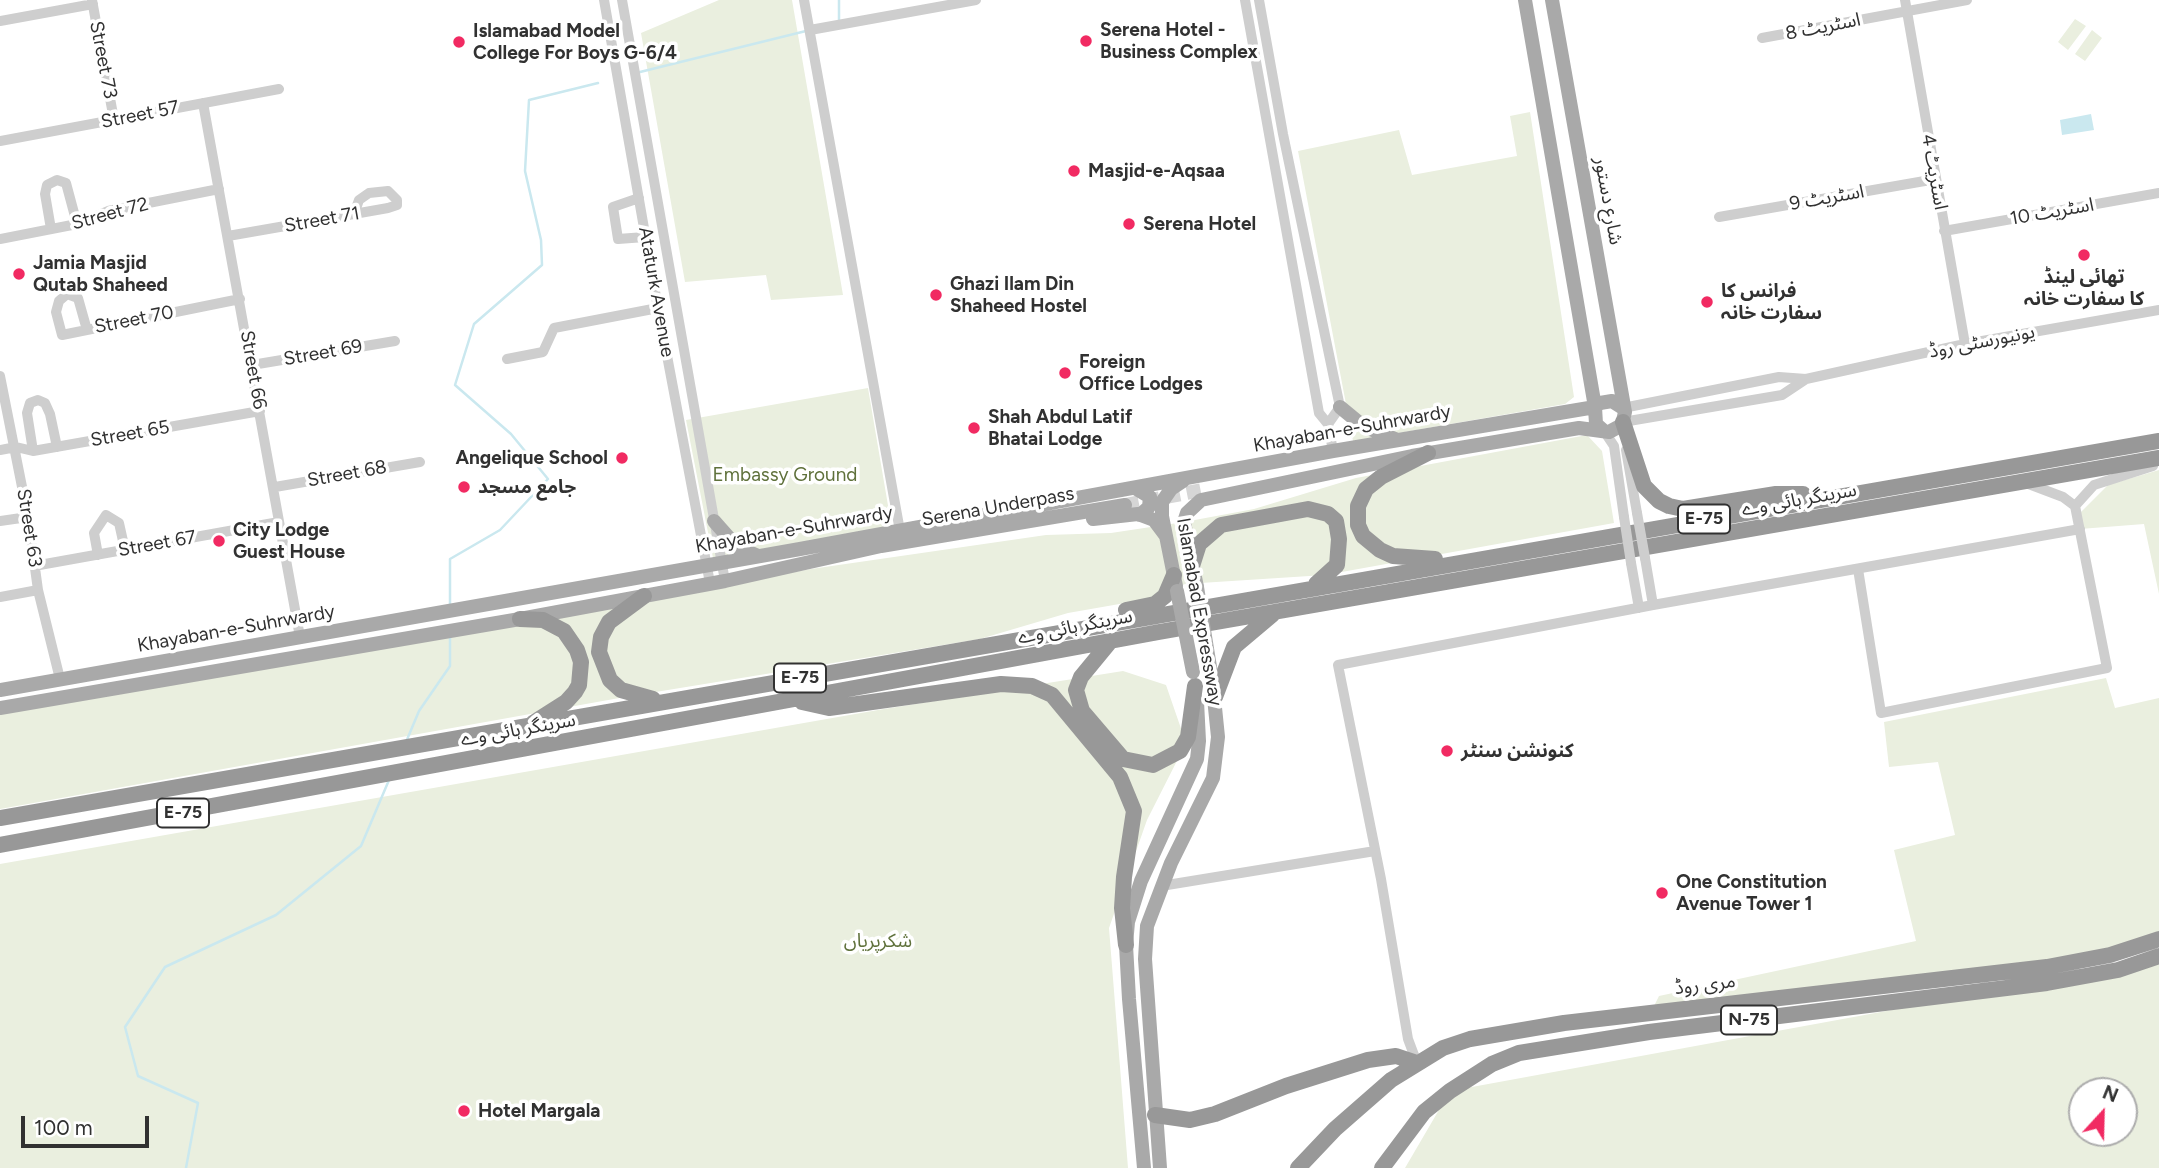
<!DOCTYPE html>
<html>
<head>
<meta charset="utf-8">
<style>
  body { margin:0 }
  #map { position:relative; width:2159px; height:1168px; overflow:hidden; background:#fff; font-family:Figtree,sans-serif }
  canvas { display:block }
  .north { position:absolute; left:2068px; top:1077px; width:70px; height:70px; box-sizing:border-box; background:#fff; border:2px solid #adadad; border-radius:50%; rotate:22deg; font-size:19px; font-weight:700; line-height:28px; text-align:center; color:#313131 }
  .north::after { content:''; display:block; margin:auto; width:24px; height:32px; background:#f12a62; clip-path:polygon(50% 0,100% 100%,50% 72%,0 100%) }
  .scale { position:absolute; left:21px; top:1116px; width:128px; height:32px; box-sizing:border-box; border:4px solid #313131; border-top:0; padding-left:9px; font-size:21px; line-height:24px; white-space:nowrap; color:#313131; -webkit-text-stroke:5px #fff; paint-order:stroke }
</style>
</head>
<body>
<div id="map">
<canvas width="2159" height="1168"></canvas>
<div class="north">N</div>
<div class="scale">100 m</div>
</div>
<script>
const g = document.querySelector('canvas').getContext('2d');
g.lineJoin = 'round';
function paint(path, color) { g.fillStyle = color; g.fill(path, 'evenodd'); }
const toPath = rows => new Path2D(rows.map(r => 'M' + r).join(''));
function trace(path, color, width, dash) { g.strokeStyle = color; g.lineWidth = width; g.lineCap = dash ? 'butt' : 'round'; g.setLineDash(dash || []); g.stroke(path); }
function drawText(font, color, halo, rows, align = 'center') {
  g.font = font + ' Figtree,"Noto Sans Arabic",sans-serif'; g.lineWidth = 7; g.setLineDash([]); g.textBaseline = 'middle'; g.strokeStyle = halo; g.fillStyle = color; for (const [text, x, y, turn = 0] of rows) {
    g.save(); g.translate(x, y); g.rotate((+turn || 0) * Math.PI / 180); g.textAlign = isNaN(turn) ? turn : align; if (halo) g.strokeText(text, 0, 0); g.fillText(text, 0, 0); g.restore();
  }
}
paint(toPath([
  [719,0,792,0,843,295,771,300,766,275,685,282,641,33],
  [2075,19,2086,26,2068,50,2058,42],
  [2092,30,2102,38,2085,61,2075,54],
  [1530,112,1574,397,1565,404,1353,441,1298,151,1399,130,1412,175,1517,156,1510,116],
  [868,388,892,529,713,558,686,420],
  [1587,435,1602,451,1614,523,1325,575,1185,584,1148,599,1068,613,980,639,625,697,0,809,0,712,811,569,1046,535,1111,533,1184,522,1254,509,1356,478],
  [2159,470,2159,594,2144,524,2080,529,2080,513,2108,485],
  [1123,671,1166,685,1186,743,1147,820,1109,928,1128,1168,0,1168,0,864,878,710],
  [2106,678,2115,708,2159,698,2159,934,2112,950,2040,962,1654,1006,1659,996,1916,941,1894,850,1955,835,1938,762,1889,767,1884,722],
  [2159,961,2159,1168,1405,1168,1450,1091],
  [2082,1091,2124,1091,2124,1133,2082,1133]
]), '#eaefdf');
paint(toPath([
  [2091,114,2094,130,2062,135,2060,120]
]), '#cae8ef');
trace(toPath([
  [839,21,839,0],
  [640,72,806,31],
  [450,604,450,559,500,530,548,479,511,434,455,385,474,324,542,265,541,240,525,171,529,100,598,83],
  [406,742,419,711,450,666,450,635],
  [186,1168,198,1103,138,1076,125,1027,165,967,276,915,361,846,389,780]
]), '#cae8ef', 2.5);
trace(toPath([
  [1125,505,1207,489]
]), '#d6d6d6', 14, [14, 7]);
trace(toPath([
  [92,0,114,120],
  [604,0,658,308,710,583],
  [622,0,725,581],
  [804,0,900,531],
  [1245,0,1319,413,1328,424,1333,451],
  [1259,0,1283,134,1340,407,1328,424],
  [1905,0,1965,344],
  [0,21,93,4],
  [810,30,976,0],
  [1762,38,1967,0],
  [203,103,300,637],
  [0,141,279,89],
  [639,198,613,207,618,239,645,237],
  [1719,217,1936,179],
  [51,229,45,194,47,185,57,180,66,183,77,224],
  [1944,231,2159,193],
  [228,236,354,214,388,208,397,205,397,200,388,191,369,193,359,200,354,214],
  [0,239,77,224,108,211,219,189],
  [87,330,78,298,67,294,59,301,56,312,62,335,240,299],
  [507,359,543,352,554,328,658,308],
  [252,365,395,341],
  [0,376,28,517,38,590,60,679],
  [1623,408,1779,377,1806,379,1965,344,2159,310],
  [1623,422,1782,395,1806,379],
  [1604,431,1614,446,1624,517],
  [0,450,16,447,33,451,260,411],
  [1626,450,1637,513],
  [33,451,27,413,30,403,38,400,45,403,50,414,57,447],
  [275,487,420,462],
  [2075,506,2094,485,2153,466],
  [0,521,28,517],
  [98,555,94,533,106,515,119,523,125,550],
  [1645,558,1653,605],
  [1631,563,1639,608],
  [34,566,279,522],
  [1858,569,1881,713,2107,668,2075,506,2063,497,2026,483],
  [0,597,38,590],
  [1161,886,1375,851],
  [1417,1063,1408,1039,1381,879,1338,665,1653,605,2080,529]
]), '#cecece', 10);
trace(toPath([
  [1340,407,1363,426,1395,439],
  [1604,431,1596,424,1595,407,1600,403,1612,401,1623,408],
  [1135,488,1150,497,1149,507,1140,515],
  [1093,519,1138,514,1154,520,1166,536],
  [714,521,737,547,758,556],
  [1176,586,1162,516,1162,502,1171,489,1183,481],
  [1197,587,1184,522,1187,513,1201,500,1412,456,1579,428,1609,432,1622,425,1625,412,1552,0],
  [0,690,800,549,1333,451,1595,407,1525,0],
  [0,708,520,619,725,581,881,546,1125,505],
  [1144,1168,1129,999,1126,945,1128,922,1141,881,1197,759,1199,741,1197,701],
  [1160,1168,1145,959,1147,926,1171,863,1213,778,1218,737,1213,688]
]), '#a9a9a9', 14);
trace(toPath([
  [1623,422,1644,486,1659,501,1669,506,1683,509,1776,494,1803,494],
  [1428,453,1381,477,1366,489,1358,506,1358,525,1363,536,1380,550,1393,556,1435,559],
  [1192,566,1199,544,1221,525,1308,509,1328,514,1336,521,1339,539,1337,565,1316,584],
  [644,596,609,622,601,637,599,652,610,680,621,690,653,699],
  [1126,610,1155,604,1165,596,1174,575],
  [520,619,543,620,564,631,577,650,581,662,579,685,575,692,566,702,533,723],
  [1109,643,1081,677,1076,690,1082,711,1123,759,1153,765,1180,751,1188,737,1195,686],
  [1215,697,1234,647,1272,615],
  [802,702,829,708,1001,684,1032,686,1052,695,1120,777,1134,811,1124,877,1122,908,1126,945],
  [0,818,2159,441],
  [0,845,1159,632,2159,458],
  [1155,1115,1190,1120,1215,1114,1286,1086,1368,1060,1396,1056,1417,1063],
  [1298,1168,1335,1129,1391,1080,1443,1048,1470,1039,1564,1023,2047,967,2110,955,2159,939],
  [1382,1168,1424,1112,1450,1091,1492,1064,1519,1053,1649,1032,2047,983,2118,970,2159,956]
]), '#989898', 16);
trace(toPath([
  [1637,513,1645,558],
  [1624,517,1631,563]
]), '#cecece', 10);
trace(toPath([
  [1197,587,1211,673],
  [1177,591,1193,672]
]), '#a9a9a9', 14);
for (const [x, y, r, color] of [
  [1086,41,7,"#f12a62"],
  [459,42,7,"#f12a62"],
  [1074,171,7,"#f12a62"],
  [1129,224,7,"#f12a62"],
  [2084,255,7,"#f12a62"],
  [19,274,7,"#f12a62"],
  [936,295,7,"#f12a62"],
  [1707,302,7,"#f12a62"],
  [1065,373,7,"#f12a62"],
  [974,428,7,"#f12a62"],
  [622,458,7,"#f12a62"],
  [464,487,7,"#f12a62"],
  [219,541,7,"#f12a62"],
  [1447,751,7,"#f12a62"],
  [1662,893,7,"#f12a62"],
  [464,1111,7,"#f12a62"]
]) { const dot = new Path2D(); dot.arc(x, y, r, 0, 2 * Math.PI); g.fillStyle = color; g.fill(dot); trace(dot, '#fff', 2.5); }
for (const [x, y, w] of [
  [1704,519,52],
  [800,678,52],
  [183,813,52],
  [1749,1020,56]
]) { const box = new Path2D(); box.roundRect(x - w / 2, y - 14.5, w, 29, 5); g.fillStyle = '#fff'; g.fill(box); trace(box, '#313131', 2); }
drawText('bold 18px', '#313131', null, [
  ["E-75",1704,519],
  ["E-75",800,678],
  ["E-75",183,813],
  ["N-75",1749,1020]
]);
drawText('19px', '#313131', '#fff', [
  ["اسٹریٹ 8",1823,27,-11],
  ["Street 73",103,60,79],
  ["Street 57",140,115,-11],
  ["اسٹریٹ 4",1934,172,80],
  ["اسٹریٹ 9",1827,198,-10],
  ["شارع دستور",1608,201,80],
  ["اسٹریٹ 10",2052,212,-10],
  ["Street 72",110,214,-15],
  ["Street 71",322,220,-10],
  ["Ataturk Avenue",656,292,80],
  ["Street 70",134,320,-11],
  ["یونیورسٹی روڈ",1982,342,-11],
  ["Street 69",323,353,-10],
  ["Street 66",253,370,80],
  ["Khayaban-e-Suhrwardy",1352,429,-10],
  ["Street 65",130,434,-10],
  ["Street 68",347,474,-10],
  ["سرینگر ہائی وے",1799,500,-10],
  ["Serena Underpass",998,507,-10],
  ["Street 63",29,528,81],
  ["Khayaban-e-Suhrwardy",794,530,-10],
  ["Street 67",157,544,-10],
  ["Islamabad Expressway",1199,612,80],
  ["سرینگر ہائی وے",1075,627,-11],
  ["Khayaban-e-Suhrwardy",236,629,-10],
  ["سرینگر ہائی وے",518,730,-10],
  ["مری روڈ",1705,985,-7]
]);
drawText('bold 19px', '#313131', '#fff', [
  ["Serena Hotel -",1100,30],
  ["Business Complex",1100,52],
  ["Islamabad Model",473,31],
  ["College For Boys G-6/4",473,53],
  ["Masjid-e-Aqsaa",1088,171],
  ["Serena Hotel",1143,224],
  ["Jamia Masjid",33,263],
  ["Qutab Shaheed",33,285],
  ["تھائی لینڈ",2084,277,"center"],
  ["کا سفارت خانہ",2084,299,"center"],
  ["Ghazi Ilam Din",950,284],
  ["Shaheed Hostel",950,306],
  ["فرانس کا",1721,291],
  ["سفارت خانہ",1721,313],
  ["Foreign",1079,362],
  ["Office Lodges",1079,384],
  ["Shah Abdul Latif",988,417],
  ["Bhatai Lodge",988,439],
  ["Angelique School",608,458,"right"],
  ["جامع مسجد",478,487],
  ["City Lodge",233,530],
  ["Guest House",233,552],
  ["کنونشن سنٹر",1461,751],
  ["One Constitution",1676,882],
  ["Avenue Tower 1",1676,904],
  ["Hotel Margala",478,1111]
], 'left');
drawText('19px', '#5f713b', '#fff', [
  ["Embassy Ground",785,475],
  ["شکرپریاں",878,941]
]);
</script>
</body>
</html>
